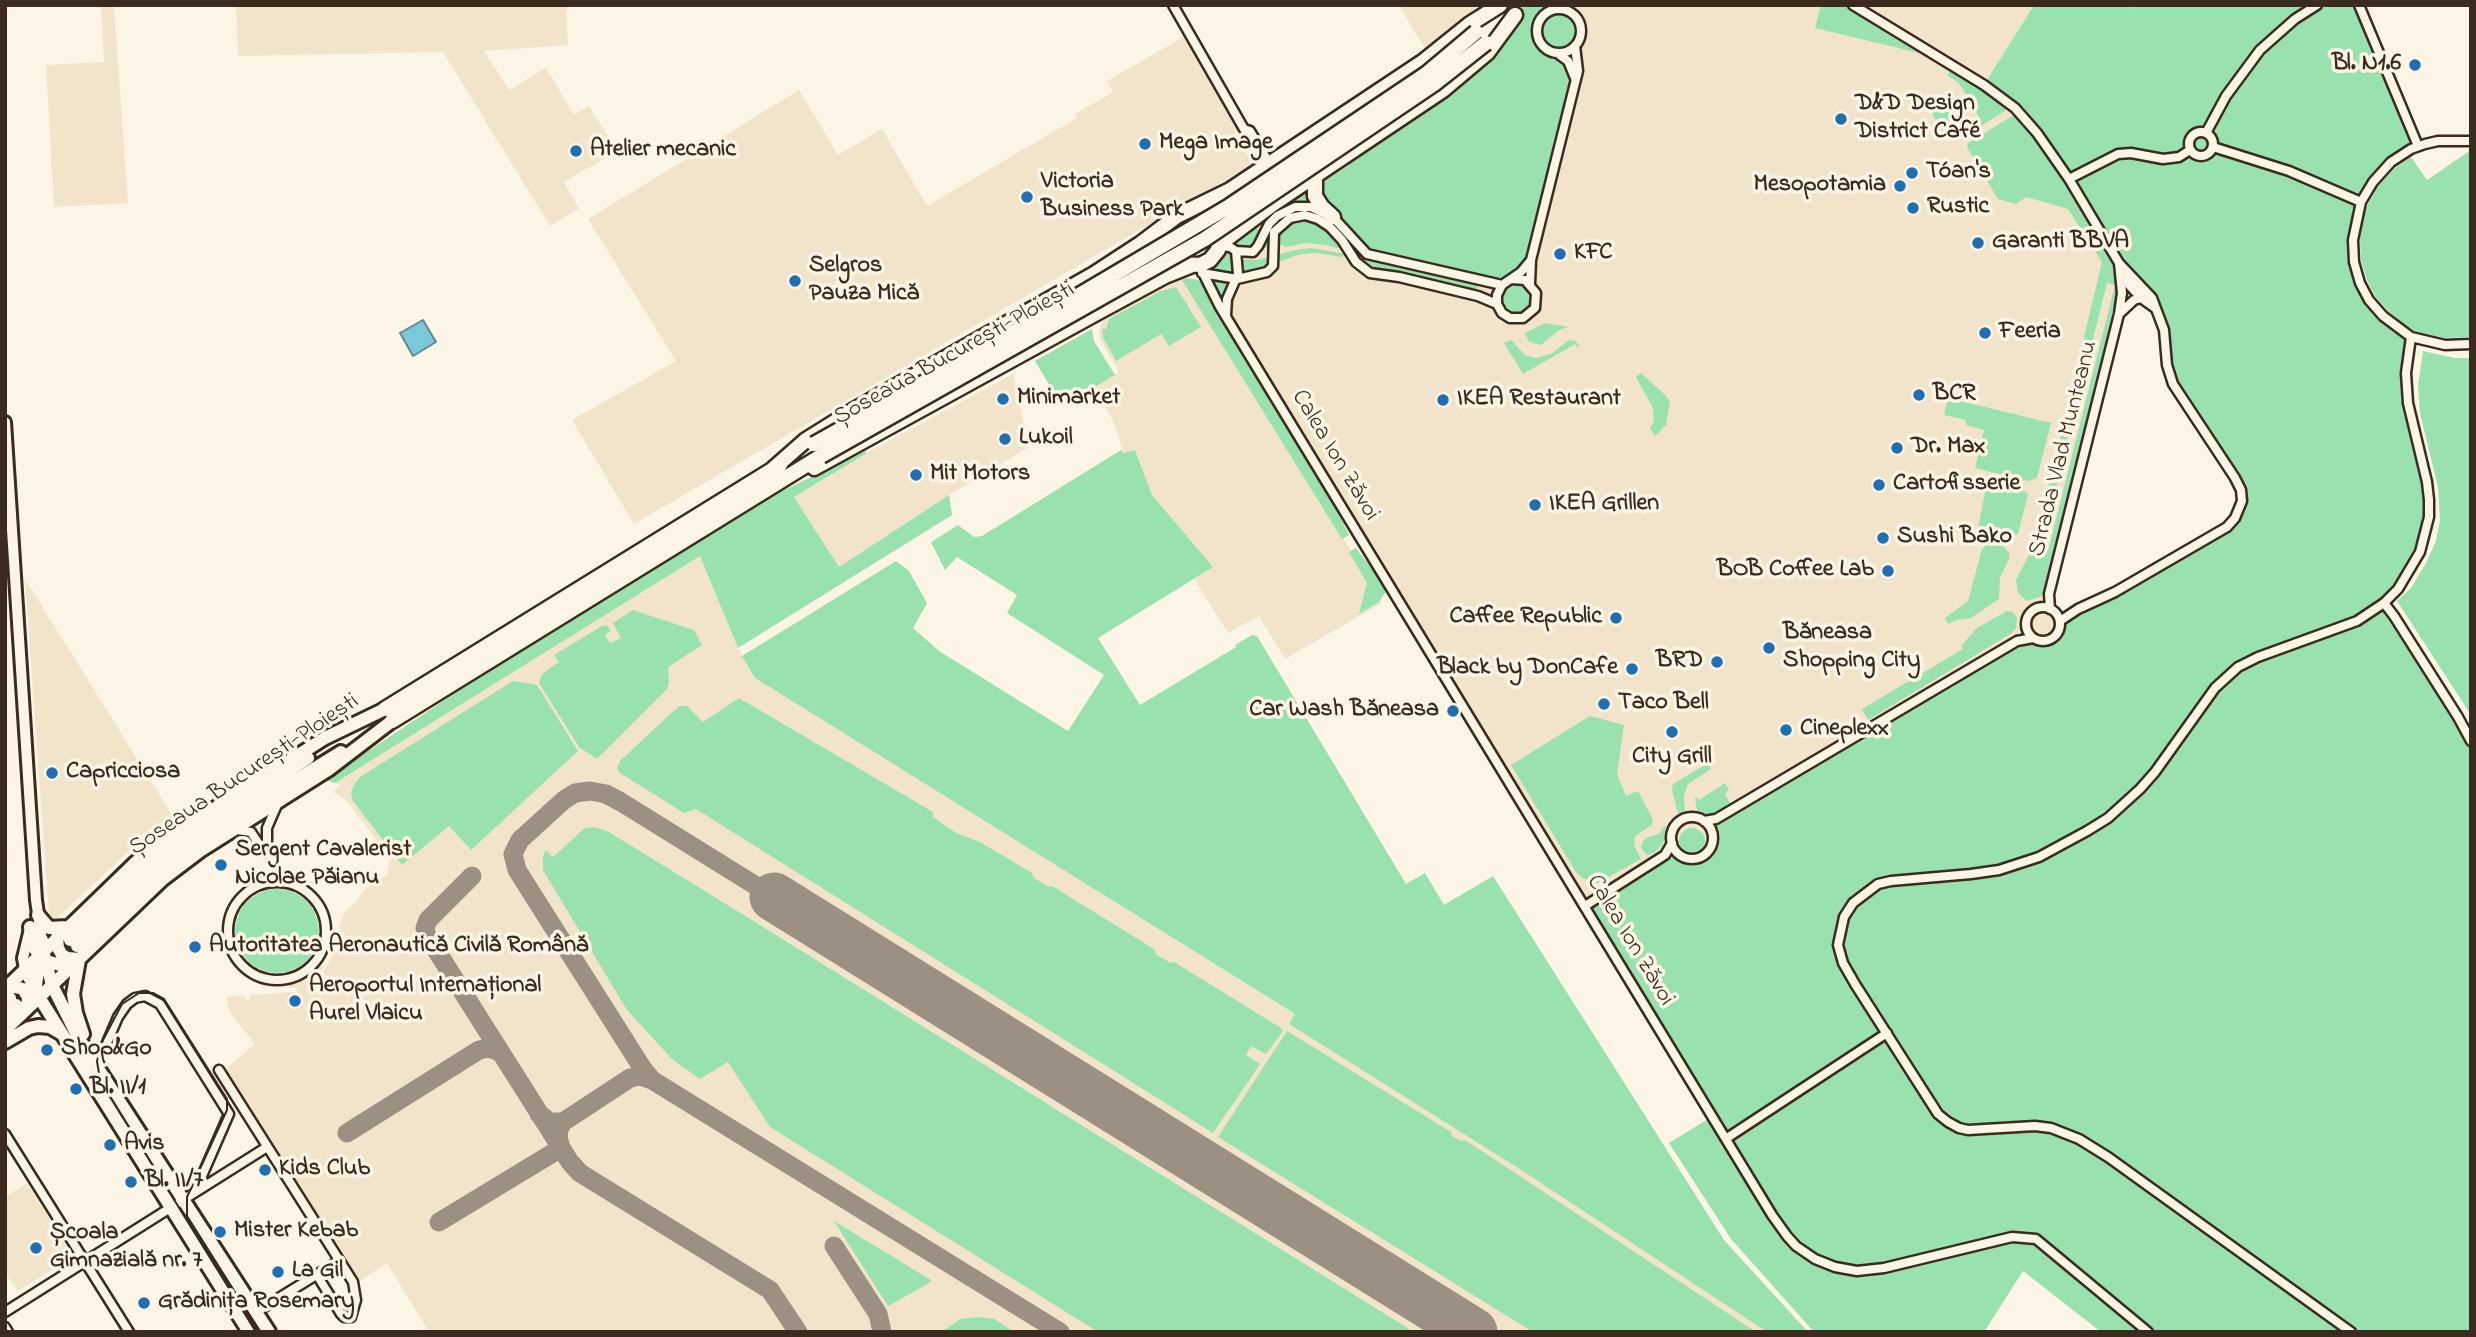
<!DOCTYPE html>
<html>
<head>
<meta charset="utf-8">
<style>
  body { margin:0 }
  #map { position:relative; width:2476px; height:1337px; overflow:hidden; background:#fcf5e5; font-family:"Indie Flower",sans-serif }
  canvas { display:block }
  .frame { position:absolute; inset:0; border:7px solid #3b2a1e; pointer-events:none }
</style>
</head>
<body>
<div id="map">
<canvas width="2476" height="1337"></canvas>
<div class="frame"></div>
</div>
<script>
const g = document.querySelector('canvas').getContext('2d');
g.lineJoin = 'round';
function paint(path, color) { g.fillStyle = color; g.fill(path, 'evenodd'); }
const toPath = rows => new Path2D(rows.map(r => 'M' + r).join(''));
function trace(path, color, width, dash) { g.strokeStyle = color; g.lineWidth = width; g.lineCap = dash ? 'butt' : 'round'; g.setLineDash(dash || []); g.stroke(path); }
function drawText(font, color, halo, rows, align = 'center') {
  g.font = font + ' "Indie Flower",sans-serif'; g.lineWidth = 7; g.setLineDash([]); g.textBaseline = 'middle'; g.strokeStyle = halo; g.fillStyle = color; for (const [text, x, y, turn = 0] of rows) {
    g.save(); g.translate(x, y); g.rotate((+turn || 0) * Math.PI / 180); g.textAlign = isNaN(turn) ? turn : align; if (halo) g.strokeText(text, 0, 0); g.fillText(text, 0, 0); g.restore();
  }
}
paint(toPath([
  [101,5,114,5,128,203,54,207,46,65,104,62],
  [236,5,571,5,566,11,568,45,484,51,509,90,546,68,574,115,589,106,617,151,564,182,579,209,550,226,443,52,238,56],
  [1399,5,1481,5,1468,19,1426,51],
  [1524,5,2034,5,1984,86,2037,133,2114,251,2119,314,2046,607,2054,611,2060,621,2059,631,2055,636,2050,640,2040,641,2028,634,1707,824,1712,834,1713,842,1704,855,1694,859,1687,859,1674,850,1585,906,1359,536,1200,265,1462,75],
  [1194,31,1248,126,1234,134,1253,164,634,524,572,420,676,361,588,219,799,90,838,155,882,129,927,206,1077,118,1075,114,1113,92,1107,81],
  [1184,273,1382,603,1285,659,1259,616,1228,633,1194,579,1213,567,1152,495,1135,450,1124,453,1112,418,1094,387,1119,372,1100,340,1099,329,1104,318],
  [1013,374,1029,447,949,495,839,567,794,497,867,453],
  [700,556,738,648,755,678,1296,1015,1289,1024,1521,1170,1767,1332,429,1332,387,1263,359,1281,225,1070,255,1044,229,1011,226,997,245,995,246,1000,249,1001,250,995,295,992,297,995,297,988,289,988,289,985,307,978,321,965,324,967,320,973,327,976,323,972,345,935,339,928,345,911,353,905,365,889,387,875,390,858,347,801,333,792,340,785,335,783],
  [25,579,174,818,140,841,57,918,52,919,49,916],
  [27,1183,73,1257,18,1291,5,1273,5,1197]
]), '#f2e4cb');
paint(toPath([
  [1524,5,1566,5,1544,16,1538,25,1537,32,1544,47,1565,58,1575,81,1531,260,1506,282,1481,282,1325,245,1306,243,1286,247,1271,241,1265,235,1262,222,1264,210,1290,192,1321,183,1347,167,1352,160,1355,150,1443,90],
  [1821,5,1843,5,1919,53,1815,28],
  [2034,5,2136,5,2131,10,2138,5,2307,5,2312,8,2317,5,2359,5,2418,146,2391,162,2361,202,2354,262,2369,300,2411,337,2406,373,2429,500,2420,552,2384,603,2471,741,2471,1332,2101,1332,2023,1271,1984,1332,1814,1332,1731,1239,1669,1143,1713,1116,1585,906,1674,850,1687,859,1694,859,1707,853,1713,838,1707,824,2029,634,2040,641,2052,639,2060,626,2058,616,2100,600,2235,518,2241,490,2173,384,2164,330,2152,298,2119,263,2069,179,2015,108,1984,85],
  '1541 31a18 18 0 1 1 36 0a18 18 0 1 1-36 0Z',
  [1954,70,2008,106,2005,111,1963,137,1956,130,1946,137,1926,103,1942,96,1948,100,1958,118,1962,116,1967,124,1979,117,1959,83,1948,76,1948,73],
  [2014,115,2047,151,2116,262,2119,285,2047,588,2045,593,2040,597,2027,601,2018,593,2016,580,2032,549,2045,552,2049,547,2115,285,2107,283,2050,511,2046,513,2043,509,2102,262,2068,209,2026,197,2016,204,1998,199,1967,147,1968,143],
  [2471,150,2471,337,2446,338,2425,334,2414,331,2403,323,2388,311,2375,296,2367,280,2361,260,2360,240,2362,220,2368,204,2379,185,2396,167,2411,157,2427,180],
  [1255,224,1269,247,1259,250,1242,248,1236,245,1239,238],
  [1311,248,1345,254,1341,257,1318,253,1301,254,1242,274,1242,259,1257,260,1295,250],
  [1228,253,1233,261,1234,274,1213,271],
  [1357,257,1478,286,1476,292,1350,261],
  [1188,278,1198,280,1206,288,1213,308,1336,509,1349,535,1342,539,1182,280],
  [1211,278,1230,281,1223,302,1221,303,1220,300],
  '1501 299a16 16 0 1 1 32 0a16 16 0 1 1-32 0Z',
  [1176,287,1201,327,1169,346,1161,334,1116,361,1103,338,1102,329,1106,329,1109,319,1161,291],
  [1545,323,1569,327,1559,330,1541,345,1529,342,1525,333],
  [1092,329,1094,341,1115,375,1063,406,1056,395,1051,397,1048,390,1051,388,1035,361],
  [1511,340,1525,355,1536,358,1551,354,1569,340,1575,341,1579,345,1578,348,1575,344,1523,374,1504,343],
  [2423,351,2455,358,2471,358,2471,715,2397,601,2411,588,2425,565,2436,541,2440,520,2438,487,2420,413,2418,385],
  [1641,373,1665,395,1670,402,1666,425,1655,436,1650,428,1654,421,1653,408,1636,377],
  [1948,398,2051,423,2037,478,2028,481,1975,468,1984,430,1966,425,1966,420,1944,415],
  [1121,450,1124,453,1135,450,1152,495,1213,567,1098,638,1140,705,1236,647,1235,645,1252,635,1257,636,1406,884,1425,873,1444,905,1493,876,1724,1240,1808,1332,1767,1332,1521,1170,1289,1024,1295,1014,755,678,742,656,896,561,909,571,927,603,913,628,939,651,1068,731,1104,675,1007,613,1017,595,957,557,945,570,931,542,958,525,974,537,982,536],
  [865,451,867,453,794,497,839,567,949,495,952,515,738,648,700,556,335,783,325,780,467,685,780,492],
  [1987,482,2024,491,2028,494,2018,534,2013,536,1978,528],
  [1989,543,2003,546,2009,553,2009,559,2000,578,1999,599,1971,618,1957,620,1948,624,1945,618,1968,601,1982,549],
  [1356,548,1376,574,1384,587,1385,593,1379,602,1359,614,1367,583,1349,552],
  [633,610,694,630,702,645,668,667,669,682,667,689,597,759,579,747,539,683,542,674,559,662,554,655,602,626,607,625,611,631,605,635,610,643,621,638,613,623],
  [2007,611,2013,612,2017,618,2016,628,2012,633,1868,720,1862,709,1963,649,1961,646,1977,628],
  [513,681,537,685,578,751,471,850,449,826,402,865,353,801,351,793,354,785,360,777],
  [739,698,933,812,933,817,956,833,980,842,1032,873,1033,877,1048,887,1052,886,1154,949,1157,955,1171,963,1174,962,1281,1028,1283,1031,1266,1054,1251,1046,1246,1055,1260,1064,1213,1133,696,809,684,813,620,773,617,769,620,761,679,706,687,706,703,722],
  [1590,716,1624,725,1617,774,1626,796,1638,791,1653,820,1652,825,1635,836,1634,845,1641,859,1598,883,1584,879,1576,872,1511,765],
  [1708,763,1711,769,1688,784,1684,796,1685,811,1678,814,1672,790,1673,784],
  [1725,783,1729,790,1725,794,1732,807,1714,816,1703,814,1697,810,1695,799,1696,797,1699,800],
  [1665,825,1666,836,1662,845,1654,853,1647,855,1641,848,1643,841,1648,837,1659,834],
  [595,827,609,832,747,917,1414,1332,1098,1332,770,1127,728,1062,700,1079,672,1059,627,1010,543,870,543,856,546,850,553,857,585,828],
  '1679 841a13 13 0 1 1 26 0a13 13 0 1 1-26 0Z',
  '235 931a42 42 0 1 1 84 0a42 42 0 1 1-84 0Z',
  [1287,1031,1451,1132,1452,1136,1461,1141,1465,1140,1756,1332,1533,1332,1218,1137],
  [834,1221,931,1280,929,1283,888,1306],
  [978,1317,994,1319,1014,1332,941,1332,961,1319]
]), '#99e1af');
const water = toPath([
  [423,320,436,342,413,356,400,333,423,320]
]);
paint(water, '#7cc8db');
trace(water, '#62898f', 2);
trace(toPath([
  [472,876,428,920,425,928,426,934,570,1162,580,1173,770,1290,798,1332],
  [774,897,621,802,606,794,590,791,575,793,564,800,520,840,513,854,517,870,643,1069,652,1080,1060,1332],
  [563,1122,630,1078,641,1076,652,1080],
  [347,1133,479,1050,489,1048,499,1052],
  [439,1222,561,1148,558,1137,559,1129,563,1122,550,1122,539,1114],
  [834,1246,878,1314,882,1332]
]), '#9c9082', 19);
trace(toPath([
  [774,897,1473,1332]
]), '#9c9082', 49);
trace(toPath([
  [16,1005,77,946]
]), '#d5ccbd', 12, [12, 6]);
const minor = toPath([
  [1173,5,1244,129,1250,131,1270,164],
  [1853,5,1984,85,2015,108,2037,133,2069,179,2119,263,2122,293,2119,314,2049,594,2050,609],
  [2359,5,2418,146],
  '1537 31a22 22 0 1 1 44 0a22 22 0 1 1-44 0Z',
  [1557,53,1568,61,1575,78],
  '2189 144a12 12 0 1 1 24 0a12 12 0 1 1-24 0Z',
  [2206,133,2226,96,2260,50,2295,19,2317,5],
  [2471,141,2438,141,2425,144,2411,149,2391,162,2373,182,2361,202,2353,240,2354,262,2360,283,2369,300,2383,316,2411,337,2445,345,2471,344],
  [2213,147,2289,171,2361,202],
  [2069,179,2118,154,2131,153,2163,159,2179,157,2190,150],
  [1219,246,1230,247,1236,251,1253,252,1258,246,1269,224,1277,216,1295,207,1311,207,1333,217,1367,254,1502,285],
  [1202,273,1237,279,1267,272,1273,266,1274,232,1290,218,1305,215,1318,219,1330,227,1342,240,1356,262,1370,273,1399,277,1478,296,1497,304],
  [1204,275,1220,307,1772,1215,1787,1236,1796,1246,1815,1259,1835,1267,1857,1271,1884,1268,2012,1237,2036,1239,2148,1332],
  [2122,277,2141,298,2155,308],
  [1512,279,1525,280,1536,293,1535,308,1523,318,1510,318,1502,313,1497,304,1497,295,1502,285,1521,272,1531,260],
  [1530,284,1531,260,1578,71,1575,46],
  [2119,314,2134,300,2141,298],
  [1226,315,1227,299,1238,274,1236,251],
  [2384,603,2394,616,2458,717,2471,741],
  '2026 624a17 17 0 1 1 34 0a17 17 0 1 1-34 0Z',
  [2060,621,2078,609,2115,592,2227,527,2235,518,2242,501,2241,490,2235,478,2173,384,2167,365,2164,330,2152,298,2119,263],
  [277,805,267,828,267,845,278,873,291,882],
  '1671 838a21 21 0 1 1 42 0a21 21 0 1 1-42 0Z',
  [1704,821,1716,819,2017,641,2033,638],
  [237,830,251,832,264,852],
  '228 931a49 49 0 1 1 98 0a49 49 0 1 1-98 0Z',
  [1585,906,1665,855,1672,843],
  [97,1066,118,1017,127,1004,135,998,145,996,160,1004,229,1114,195,1192],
  [219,1070,353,1282,356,1300,351,1317,344,1317,341,1314,317,1275],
  [5,1134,129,1332],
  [1727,1138,1887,1033],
  [5,1312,267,1147],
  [256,1312,339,1261],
  [5,1327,8,1332],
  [2351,1332,2108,1157,2079,1139,2051,1128,2035,1126,1968,1130,1959,1128,1948,1122,1938,1114,1855,984,1843,963,1838,945,1844,917,1853,903,1878,884,1891,881,1971,874,1999,870,2039,857,2087,831,2108,818,2140,789,2155,772,2215,688,2238,667,2258,657,2357,621,2384,603,2398,589,2420,552,2429,517,2429,500,2427,482,2408,403,2406,373,2411,337]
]);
const secondary = toPath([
  [5,422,36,900,43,948],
  [25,969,23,958,29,933]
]);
const primary = toPath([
  [38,915,49,928,67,927],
  [30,927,32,945,43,960,60,965,76,961],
  [57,937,58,948,62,955,68,958,79,959],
  [70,940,159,857,190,834,308,758],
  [77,946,144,881,179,852,341,752],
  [43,951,52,985,79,1039,269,1332],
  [79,960,73,994,76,1013,83,1034],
  [25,969,39,997,249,1332],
  [7,987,15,987,23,989,28,997,27,1009],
  [5,989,135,863,157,845,325,738,385,709],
  [35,993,42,940],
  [5,1003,10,998],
  [5,1015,16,1005],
  [5,1030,163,879,200,851,328,770,392,721],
  [5,1042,29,1028,38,1026,50,1027,62,1034]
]);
const trunk = toPath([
  [1315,177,1315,196,1322,207,1333,217],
  [1220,244,1273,204,1443,90,1487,53,1515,15],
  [1182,264,1200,265,1210,260,1218,250,1220,236],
  [814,468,1102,310,1165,276,1190,266],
  [773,469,806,440,854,410,1094,274,1140,244,1177,216,1230,190,1424,61,1470,24,1500,5],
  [385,709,780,465],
  [392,721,821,456]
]);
trace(minor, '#3b2a1e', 13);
trace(secondary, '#3b2a1e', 16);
trace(primary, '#3b2a1e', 18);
trace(trunk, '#3b2a1e', 19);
trace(minor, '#fcf5e5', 8);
trace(secondary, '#fcf5e5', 10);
trace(primary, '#fcf5e5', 12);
trace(trunk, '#fcf5e5', 14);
trace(toPath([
  [256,1332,100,1080,97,1061,103,1040,122,1004,139,993,153,993,164,999,227,1099,227,1110,187,1197,187,1216,260,1332]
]), '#3b2a1e', 2);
const trunkBridge = toPath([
  [814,444,1069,301,1228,207,1426,74,1476,32],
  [821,456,1205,239,1434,84,1486,43]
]);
trace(trunkBridge, '#3b2a1e', 19, []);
trace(trunkBridge, '#fcf5e5', 14);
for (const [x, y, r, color] of [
  [2415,65,7,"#1f6fb2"],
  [1841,119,7,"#1f6fb2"],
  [1145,144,7,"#1f6fb2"],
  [576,151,7,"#1f6fb2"],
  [1912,173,7,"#1f6fb2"],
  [1900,186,7,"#1f6fb2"],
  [1027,197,7,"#1f6fb2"],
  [1913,208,7,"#1f6fb2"],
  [1978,243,7,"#1f6fb2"],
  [1560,254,7,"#1f6fb2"],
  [795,281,7,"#1f6fb2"],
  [1985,333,7,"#1f6fb2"],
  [1919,395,7,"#1f6fb2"],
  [1003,399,7,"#1f6fb2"],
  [1443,400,7,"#1f6fb2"],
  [1005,439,7,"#1f6fb2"],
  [1897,448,7,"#1f6fb2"],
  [916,475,7,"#1f6fb2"],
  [1879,485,7,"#1f6fb2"],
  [1535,505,7,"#1f6fb2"],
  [1883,538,7,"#1f6fb2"],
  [1888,571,7,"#1f6fb2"],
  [1616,618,7,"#1f6fb2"],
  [1769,648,7,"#1f6fb2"],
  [1717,662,7,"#1f6fb2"],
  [1632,669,7,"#1f6fb2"],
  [1604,704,7,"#1f6fb2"],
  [1453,711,7,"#1f6fb2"],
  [1786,730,7,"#1f6fb2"],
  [1672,732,7,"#1f6fb2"],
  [52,773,7,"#1f6fb2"],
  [221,865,7,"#1f6fb2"],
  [195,947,7,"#1f6fb2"],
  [295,1001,7,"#1f6fb2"],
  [47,1050,7,"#1f6fb2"],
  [76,1089,7,"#1f6fb2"],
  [110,1145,7,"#1f6fb2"],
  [265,1170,7,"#1f6fb2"],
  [131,1182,7,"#1f6fb2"],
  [220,1232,7,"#1f6fb2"],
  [36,1248,7,"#1f6fb2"],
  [278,1272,7,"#1f6fb2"],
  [144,1303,7,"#1f6fb2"]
]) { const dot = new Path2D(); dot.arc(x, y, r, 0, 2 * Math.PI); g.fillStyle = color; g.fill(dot); trace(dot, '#fcf5e5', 2.5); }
drawText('bold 24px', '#3b2a1e', '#fcf5e5', [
  ["Bl. N1.6",2401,65,"right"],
  ["D&D Design",1855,105],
  ["District Café",1855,133],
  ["Mega Image",1159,144],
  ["Atelier mecanic",590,151],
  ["Tóan's",1926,173],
  ["Victoria",1041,183],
  ["Business Park",1041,211],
  ["Mesopotamia",1886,186,"right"],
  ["Rustic",1927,208],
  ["Garanti BBVA",1992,243],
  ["KFC",1574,254],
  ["Selgros",809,267],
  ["Pauza Mică",809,295],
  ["Feeria",1999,333],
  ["BCR",1933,395],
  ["Minimarket",1017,399],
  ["IKEA Restaurant",1457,400],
  ["Lukoil",1019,439],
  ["Dr. Max",1911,448],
  ["Mit Motors",930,475],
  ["Cartofisserie",1893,485],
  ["IKEA Grillen",1549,505],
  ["Sushi Bako",1897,538],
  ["BOB Coffee Lab",1874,571,"right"],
  ["Caffee Republic",1602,618,"right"],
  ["Băneasa",1783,634],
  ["Shopping City",1783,662],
  ["BRD",1703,662,"right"],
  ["Black by DonCafe",1618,669,"right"],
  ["Taco Bell",1618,704],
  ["Car Wash Băneasa",1439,711,"right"],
  ["Cineplexx",1800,730],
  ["City Grill",1672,758,"center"],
  ["Capricciosa",66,773],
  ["Sergent Cavalerist",235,851],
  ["Nicolae Păianu",235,879],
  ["Autoritatea Aeronautică Civilă Română",209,947],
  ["Aeroportul Internațional",309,987],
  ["Aurel Vlaicu",309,1015],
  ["Shop&Go",61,1050],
  ["Bl. II/1",90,1089],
  ["Avis",124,1145],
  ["Kids Club",279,1170],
  ["Bl. II/7",145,1182],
  ["Mister Kebab",234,1232],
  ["Școala",50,1234],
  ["Gimnazială nr. 7",50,1262],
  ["La Gil",292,1272],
  ["Grădinița Rosemary",158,1303]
], 'left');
drawText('24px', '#3b2a1e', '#fcf5e5', [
  ["Șoseaua București-Ploiești",955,355,-29],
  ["Strada Vlad Munteanu",2065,449,-76],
  ["Calea Ion Zăvoi",1334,456,59],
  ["Șoseaua București-Ploiești",245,776,-34],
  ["Calea Ion Zăvoi",1629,941,59]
]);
</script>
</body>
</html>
